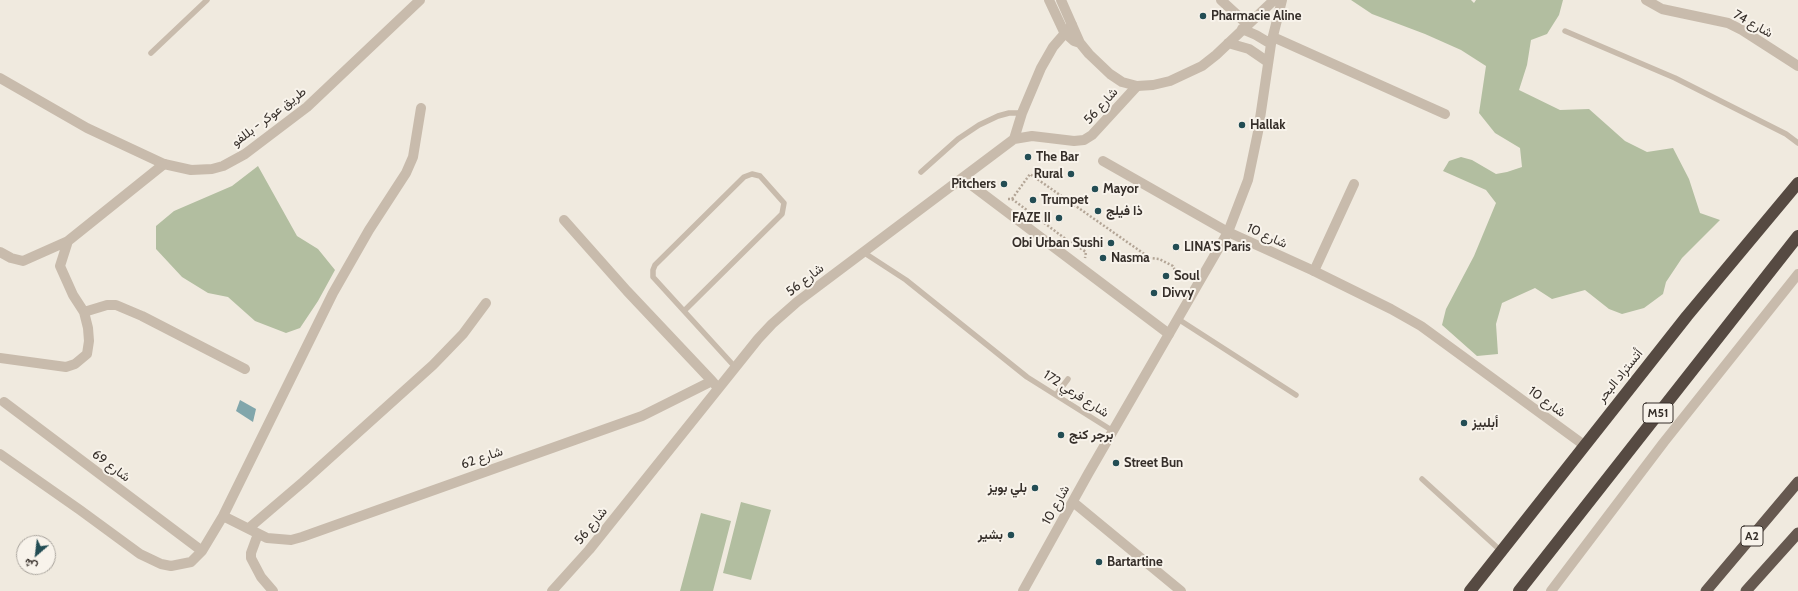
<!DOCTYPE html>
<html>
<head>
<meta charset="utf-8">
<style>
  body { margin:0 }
  #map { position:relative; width:1798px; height:591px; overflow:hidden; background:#f0eadf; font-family:Cabin,Vazirmatn,sans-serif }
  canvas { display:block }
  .north { position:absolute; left:16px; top:535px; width:40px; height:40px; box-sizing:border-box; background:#f8f3eb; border:1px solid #aaa59e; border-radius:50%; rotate:208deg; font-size:11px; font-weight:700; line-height:16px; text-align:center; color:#362f2a }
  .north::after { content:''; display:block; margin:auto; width:14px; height:18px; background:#234d54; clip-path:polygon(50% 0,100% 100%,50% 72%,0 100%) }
</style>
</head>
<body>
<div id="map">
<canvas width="1798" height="591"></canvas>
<div class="north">ش</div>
</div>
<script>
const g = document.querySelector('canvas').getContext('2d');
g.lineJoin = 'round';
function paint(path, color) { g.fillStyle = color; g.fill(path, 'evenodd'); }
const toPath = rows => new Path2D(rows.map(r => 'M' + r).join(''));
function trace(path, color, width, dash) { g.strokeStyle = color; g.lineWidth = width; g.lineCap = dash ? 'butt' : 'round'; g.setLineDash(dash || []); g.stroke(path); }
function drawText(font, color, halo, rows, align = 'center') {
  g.font = font + ' Cabin,Vazirmatn,sans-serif'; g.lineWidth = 4; g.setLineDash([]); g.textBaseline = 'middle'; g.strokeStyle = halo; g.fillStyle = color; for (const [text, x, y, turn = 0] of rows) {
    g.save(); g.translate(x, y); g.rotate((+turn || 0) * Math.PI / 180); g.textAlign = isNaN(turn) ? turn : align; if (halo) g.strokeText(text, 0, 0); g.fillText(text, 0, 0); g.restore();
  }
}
paint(toPath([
  [1351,0,1471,0,1474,3,1476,0,1563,0,1559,15,1547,34,1531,40,1527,65,1519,90,1560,110,1589,109,1625,141,1647,152,1673,148,1689,179,1700,213,1720,220,1682,258,1666,282,1663,294,1644,308,1622,314,1609,309,1585,290,1552,299,1535,288,1502,303,1496,324,1498,354,1477,356,1442,325,1446,309,1474,256,1496,203,1486,190,1443,171,1449,161,1461,157,1472,160,1496,174,1507,172,1522,167,1520,148,1495,133,1479,113,1486,66,1461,50,1425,34,1372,14],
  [258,166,297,236,318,249,335,270,318,301,300,328,286,333,255,321,228,297,208,293,182,277,156,249,156,226,174,211,232,186],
  [741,502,771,510,751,580,723,573],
  [701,513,731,521,713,591,680,591]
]), '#b2bea0');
paint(toPath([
  [240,400,256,409,253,422,236,411]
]), '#81a6ab');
trace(toPath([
  [1008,199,1012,199,1030,174,1150,258,1159,259,1173,266,1179,279],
  [1012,199,1063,237,1086,252,1085,258]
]), '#b3a596', 2.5, [2, 2]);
trace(toPath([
  [1565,31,1675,78,1786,134,1798,143],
  [151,53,207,0],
  [921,172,958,139,979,125,998,116,1009,113,1022,113],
  [863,252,906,280,1027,377,1113,431],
  [684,311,782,214,784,203,760,176,752,174,744,177,655,265,653,270,653,277,735,367],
  [1178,319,1296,395],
  [1056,395,1068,379],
  [1422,479,1501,551]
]), '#c8bbac', 5.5);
trace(toPath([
  [1221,0,1247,24],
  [1273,37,1445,114],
  [1014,139,1022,113,1041,68,1053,47,1072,25],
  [1103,161,1228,232],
  [962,178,1169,334],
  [564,220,627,291,712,381],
  [0,252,11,258,23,261,68,241,164,164],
  [1314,271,1354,184],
  [84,312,107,305,116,305,142,316,245,369],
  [0,358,66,367,75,364,87,354,89,341,88,328,84,312,73,295,60,266,68,241],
  [4,402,202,551],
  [0,454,80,510,140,554,161,564,171,566,191,562,202,551,223,516,333,293,369,230,406,173,413,157,421,108],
  [223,516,267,538,291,540,302,537,642,416,712,381,718,388],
  [249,528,303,482,433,365,463,334,486,303],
  [258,534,251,553,251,558,261,577,273,591],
  [552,591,589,550,758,339,772,324,797,302,1014,139,1032,136,1074,141,1084,140,1092,135,1137,86],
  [1551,591,1664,442,1798,274]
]), '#c8bbac', 10);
trace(toPath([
  [1049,0,1064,32,1074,41,1080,43],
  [1061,0,1080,43,1089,54,1110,74,1122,82,1137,86,1153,85,1170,81,1202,66,1216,55,1274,0],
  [1646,0,1662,9,1728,23,1742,30,1798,66],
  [1242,29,1256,35,1271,44],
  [1228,43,1249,49,1268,62],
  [0,78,87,128,164,164,191,170,212,169,223,166,245,154,307,107,420,0],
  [1228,232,1314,271,1391,309,1421,326,1584,445],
  [1073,502,1181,591],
  [1023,591,1088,474,1228,232,1248,180,1258,132,1271,44,1282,0]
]), '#c8bbac', 10);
trace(toPath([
  [1706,591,1798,482],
  [1746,591,1798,533]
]), '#665950', 11);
trace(toPath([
  [1470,591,1687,316,1798,183],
  [1519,591,1798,236]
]), '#564a42', 12);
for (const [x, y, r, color] of [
  [1203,16,4,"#234d54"],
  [1242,125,4,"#234d54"],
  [1028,157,4,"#234d54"],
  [1071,174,4,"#234d54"],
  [1004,184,4,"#234d54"],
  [1095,189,4,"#234d54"],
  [1033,200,4,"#234d54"],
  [1098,211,4,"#234d54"],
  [1059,218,4,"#234d54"],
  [1111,243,4,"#234d54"],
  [1176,247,4,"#234d54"],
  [1103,258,4,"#234d54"],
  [1166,276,4,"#234d54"],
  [1154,293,4,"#234d54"],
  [1464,423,4,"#234d54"],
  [1061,435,4,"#234d54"],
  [1116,463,4,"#234d54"],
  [1035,488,4,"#234d54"],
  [1011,535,4,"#234d54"],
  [1099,562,4,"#234d54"]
]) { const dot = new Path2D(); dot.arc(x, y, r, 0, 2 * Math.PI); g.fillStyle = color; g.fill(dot); trace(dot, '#f8f3eb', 1.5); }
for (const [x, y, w] of [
  [1658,413,30],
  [1752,536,22]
]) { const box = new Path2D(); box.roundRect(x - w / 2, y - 10, w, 20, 3); g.fillStyle = '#f8f3eb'; g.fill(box); trace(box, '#362f2a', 1); }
drawText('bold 12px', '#362f2a', null, [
  ["M51",1658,413],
  ["A2",1752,536]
]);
drawText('bold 13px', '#362f2a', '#f8f3eb', [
  ["Pharmacie Aline",1211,16],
  ["Hallak",1250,125],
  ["The Bar",1036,157],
  ["Rural",1063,174,"right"],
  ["Pitchers",996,184,"right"],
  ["Mayor",1103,189],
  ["Trumpet",1041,200],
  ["ذا فيلج",1106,211],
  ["FAZE II",1051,218,"right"],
  ["Obi Urban Sushi",1103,243,"right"],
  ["LINA'S Paris",1184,247],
  ["Nasma",1111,258],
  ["Soul",1174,276],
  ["Divvy",1162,293],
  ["أبلبيز",1472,423],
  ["برجر كنج",1069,435],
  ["Street Bun",1124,463],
  ["بلي بويز",1027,488,"right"],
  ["بشير",1003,535,"right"],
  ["Bartartine",1107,562]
], 'left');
drawText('13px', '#362f2a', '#f8f3eb', [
  ["شارع 74",1753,24,29],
  ["شارع 56",1101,106,-48],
  ["طريق عوكر - بللفو",269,117,-37],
  ["شارع 10",1267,236,24],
  ["شارع 56",805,280,-38],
  ["أتستراد البحر",1620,376,-51],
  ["شارع فرعي 172",1076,394,33],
  ["شارع 10",1547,402,36],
  ["شارع 62",482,458,-19],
  ["شارع 69",111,466,37],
  ["شارع 10",1056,505,-61],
  ["شارع 56",591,526,-51]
]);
</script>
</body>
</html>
